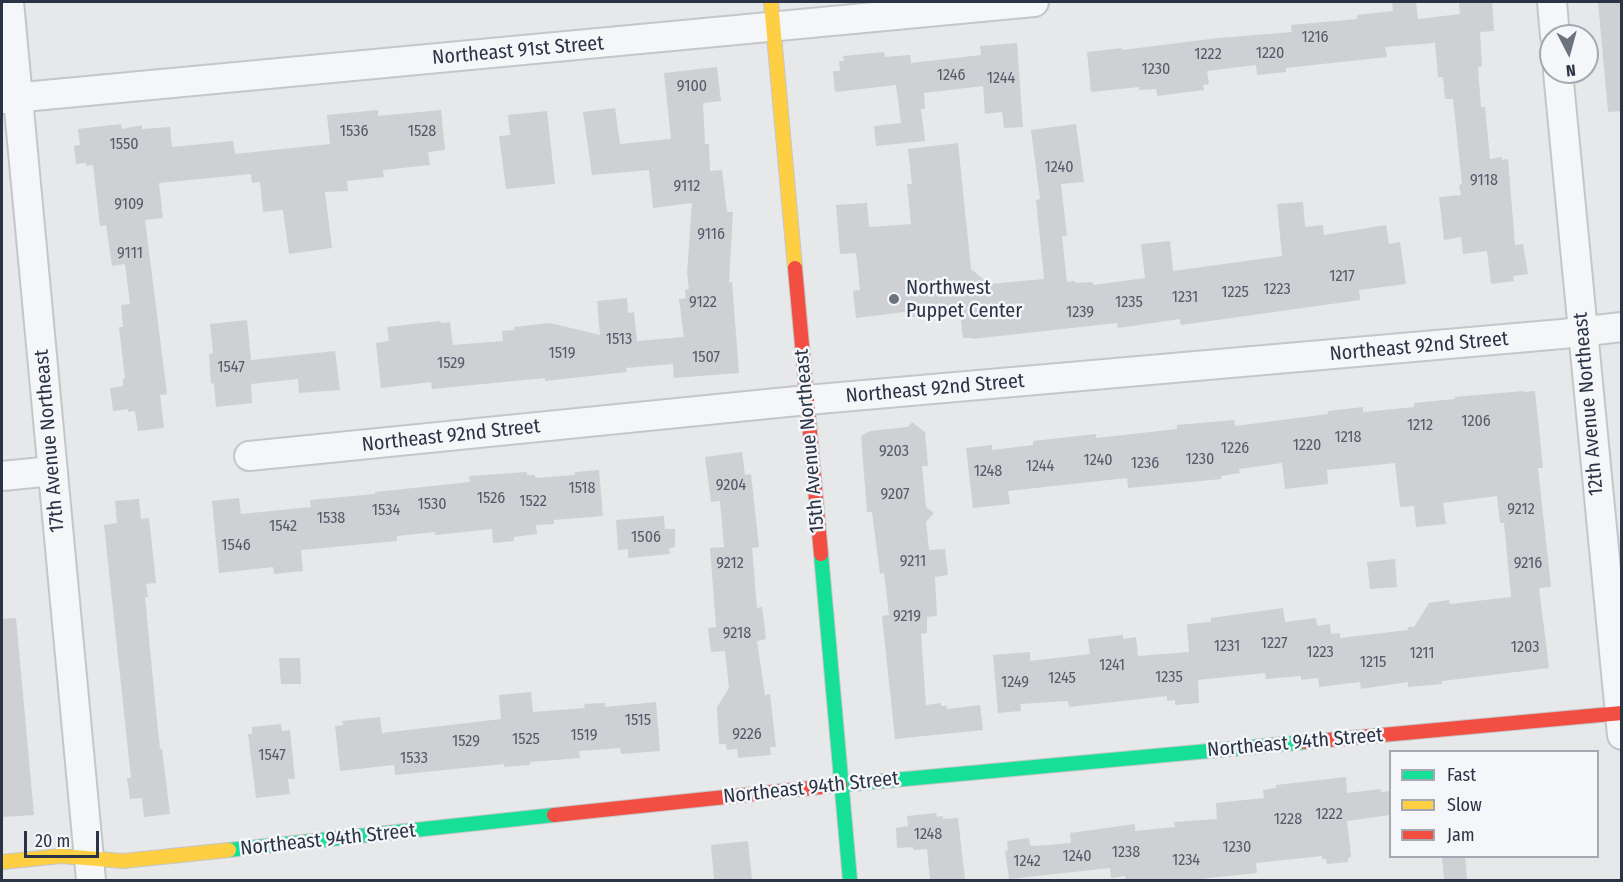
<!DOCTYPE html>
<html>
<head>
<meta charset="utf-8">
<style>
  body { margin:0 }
  #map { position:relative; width:1623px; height:882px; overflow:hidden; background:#e6e8ea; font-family:"Fira Sans Condensed",sans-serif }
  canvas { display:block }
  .frame { position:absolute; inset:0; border:3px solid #2b3445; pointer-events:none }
  .legend { position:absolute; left:1389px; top:750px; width:210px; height:108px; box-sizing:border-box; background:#f4f6f9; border:2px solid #a4a8b1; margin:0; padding:8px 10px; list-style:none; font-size:18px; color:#2b3445 }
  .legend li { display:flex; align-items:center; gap:12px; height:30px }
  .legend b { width:30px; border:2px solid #a4a8b1 }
  .north { position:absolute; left:1539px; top:24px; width:60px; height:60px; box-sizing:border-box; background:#f4f6f9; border:2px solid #a4a8b1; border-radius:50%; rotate:174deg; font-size:16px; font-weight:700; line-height:24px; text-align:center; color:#2b3445 }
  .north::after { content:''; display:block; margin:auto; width:21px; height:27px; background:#6c737f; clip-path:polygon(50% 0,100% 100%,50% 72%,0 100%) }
  .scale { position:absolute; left:24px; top:831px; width:75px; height:27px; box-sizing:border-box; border:3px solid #2b3445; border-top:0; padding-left:8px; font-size:18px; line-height:21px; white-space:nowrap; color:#2b3445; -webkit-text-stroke:4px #f4f6f9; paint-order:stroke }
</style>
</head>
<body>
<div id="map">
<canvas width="1623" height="882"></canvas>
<div class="frame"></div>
<ul class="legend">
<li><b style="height:8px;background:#16e098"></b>Fast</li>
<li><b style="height:8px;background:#ffcf43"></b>Slow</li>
<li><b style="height:8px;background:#f24e42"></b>Jam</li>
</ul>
<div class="north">N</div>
<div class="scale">20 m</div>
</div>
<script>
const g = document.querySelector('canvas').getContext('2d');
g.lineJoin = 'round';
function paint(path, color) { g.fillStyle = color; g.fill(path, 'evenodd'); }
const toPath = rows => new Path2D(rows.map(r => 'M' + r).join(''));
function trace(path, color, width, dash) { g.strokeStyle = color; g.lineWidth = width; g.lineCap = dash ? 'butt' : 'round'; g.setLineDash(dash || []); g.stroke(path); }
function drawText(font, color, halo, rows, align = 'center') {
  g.font = font + ' "Fira Sans Condensed",sans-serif'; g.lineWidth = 5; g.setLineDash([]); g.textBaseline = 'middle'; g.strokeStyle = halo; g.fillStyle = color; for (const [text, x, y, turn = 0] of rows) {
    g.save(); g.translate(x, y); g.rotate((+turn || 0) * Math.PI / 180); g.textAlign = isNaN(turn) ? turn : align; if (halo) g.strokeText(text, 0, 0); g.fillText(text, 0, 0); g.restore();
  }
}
paint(toPath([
  [1392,2,1416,2,1418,19,1460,14,1459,2,1492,2,1494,31,1480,32,1482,66,1478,67,1481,107,1485,107,1490,159,1502,157,1502,160,1508,159,1515,245,1523,244,1528,274,1513,276,1514,281,1491,284,1487,251,1463,254,1461,237,1444,240,1439,197,1461,195,1459,185,1462,184,1453,99,1445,99,1443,77,1438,77,1435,43,1385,47,1387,57,1286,68,1286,72,1257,75,1256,65,1207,71,1209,84,1203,85,1204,90,1157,96,1156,89,1139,90,1139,87,1091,92,1087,52,1122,48,1122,50,1218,38,1292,32,1291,25,1357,19,1357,15,1393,11],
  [1598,2,1622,2,1622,111,1608,112],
  [1017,43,1023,127,1004,128,1002,112,985,114,983,86,924,93,925,109,921,109,925,141,876,146,874,126,901,123,896,85,835,92,833,71,840,71,839,61,844,61,843,56,884,52,885,57,910,55,911,63,981,55,980,46],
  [717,67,721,101,703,103,705,144,709,144,710,171,722,170,727,212,733,212,729,282,732,282,739,373,674,378,673,364,626,368,627,372,545,381,545,378,432,389,431,382,381,388,376,343,389,341,387,327,440,321,441,323,450,322,453,345,503,341,502,331,514,330,514,327,550,323,600,335,597,301,627,298,628,313,634,312,637,341,684,337,679,299,686,298,685,290,689,289,687,273,692,203,653,208,649,170,592,175,583,112,615,108,620,144,671,139,664,73],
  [378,110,378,116,441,110,445,150,428,152,430,165,383,170,384,177,347,181,348,191,325,192,332,248,289,254,283,210,263,212,260,182,252,183,251,174,159,183,163,218,145,220,167,394,160,395,164,428,138,431,135,411,128,412,128,409,113,411,110,388,123,386,123,379,125,378,119,327,123,327,121,305,130,304,125,264,112,266,106,225,100,226,93,165,86,166,86,163,76,164,74,146,80,145,78,129,121,124,122,129,142,125,142,129,170,127,172,147,233,141,235,154,330,144,327,115],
  [547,111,555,184,506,189,499,136,510,135,508,115],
  [1076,124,1084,182,1061,184,1067,236,1062,236,1067,282,1075,281,1075,283,1093,282,1093,285,1145,278,1141,244,1170,241,1173,271,1282,256,1277,204,1303,202,1305,227,1323,225,1324,235,1386,225,1389,244,1400,242,1406,284,1359,290,1360,300,1181,325,1180,319,1118,328,1117,323,972,339,972,338,963,338,960,312,913,317,912,311,856,318,853,291,860,290,856,253,840,254,836,205,867,203,869,227,911,224,907,184,912,184,908,149,958,143,971,269,989,284,1044,279,1036,200,1040,199,1031,130],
  [247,320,251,360,335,351,340,390,299,393,298,379,251,384,252,403,216,407,214,383,211,384,209,354,213,353,210,324],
  [1524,391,1524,392,1535,391,1543,468,1538,468,1551,587,1539,588,1549,668,1442,681,1442,684,1408,687,1408,682,1361,689,1360,682,1319,687,1318,678,1301,680,1301,676,1266,679,1265,673,1198,680,1199,703,1175,705,1175,700,1167,701,1167,696,1069,707,1068,701,1020,704,1021,711,998,713,993,655,1030,652,1030,661,1090,654,1088,639,1123,635,1123,639,1136,637,1138,656,1189,652,1187,624,1211,622,1211,618,1283,608,1285,622,1316,618,1317,626,1330,624,1331,634,1340,633,1340,638,1408,630,1408,627,1414,627,1429,603,1449,600,1450,604,1511,597,1504,523,1500,523,1497,496,1443,503,1446,524,1416,527,1414,506,1400,507,1395,463,1327,470,1328,484,1285,489,1282,463,1239,469,1240,473,1221,476,1221,479,1128,488,1127,478,1008,491,1010,504,973,508,966,448,992,445,992,450,1033,445,1033,441,1096,434,1096,438,1177,429,1177,425,1234,420,1235,426,1328,414,1328,411,1363,407,1363,412,1414,407,1414,403,1455,399,1454,397],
  [912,422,925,432,928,466,922,466,926,507,934,513,926,522,929,550,945,549,948,575,935,577,937,616,927,617,927,633,921,634,926,705,941,703,941,706,947,706,947,709,980,705,983,730,895,739,882,616,889,615,884,573,880,574,872,512,867,512,861,436,870,431,908,427],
  [742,452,745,475,751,474,759,547,752,548,757,608,762,607,766,639,757,641,765,695,770,694,776,747,770,747,771,755,738,758,737,749,727,750,726,744,719,744,717,707,729,688,725,652,724,651,711,652,708,628,716,627,710,548,724,547,720,501,711,502,705,457],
  [599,470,603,516,554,520,554,524,536,525,537,534,514,537,514,541,493,543,492,529,435,535,435,532,397,536,397,541,301,550,303,571,274,574,273,567,219,573,212,501,239,498,241,514,311,507,310,500,375,494,375,492,470,482,469,476,527,472,527,475,535,475,535,478,575,475,575,472],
  [139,499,141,519,149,518,156,583,146,584,148,597,145,597,156,711,160,749,162,749,170,814,144,817,142,798,130,799,127,778,131,778,104,525,117,523,115,501],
  [664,516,665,529,675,529,675,547,669,548,670,554,628,558,628,549,618,550,616,520],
  [1395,559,1397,587,1370,589,1367,562],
  [16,618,34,815,2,817,2,619],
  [279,658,300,658,301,684,281,684],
  [531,692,533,712,585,708,584,704,605,703,605,707,656,702,660,751,621,754,620,748,579,751,580,758,530,762,530,765,504,767,504,764,395,775,394,765,340,771,335,726,343,725,342,721,380,717,382,733,501,719,499,695],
  [281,724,282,731,290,730,295,779,288,779,290,794,256,798,248,734,252,734,252,727],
  [1346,777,1347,793,1381,789,1381,792,1390,791,1390,815,1347,821,1351,855,1350,858,1348,858,1348,862,1327,864,1326,859,1322,859,1322,856,1256,863,1257,873,1190,880,1125,880,1125,876,1111,878,1110,868,1009,879,1005,851,1008,850,1007,841,1029,838,1030,845,1034,846,1071,843,1070,833,1135,824,1135,831,1175,827,1174,822,1217,819,1216,803,1264,798,1263,790,1276,788,1276,785],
  [936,813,937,817,943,816,943,819,958,818,965,880,930,880,927,849,913,850,913,847,897,848,896,828,908,826,907,816],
  [748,841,752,880,714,880,711,845],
  [1442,856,1465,856,1467,880,1444,880]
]), '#ced0d3');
const street = toPath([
  [9,2,91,880],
  [1552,2,1555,36],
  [1558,72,1622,735],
  [2,99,1034,2],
  [249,456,807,400,1562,334,1622,327],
  [2,476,53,471]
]);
const fast = toPath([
  [821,554,850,880],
  [840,785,1306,742],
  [229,850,554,815]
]);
const slow = toPath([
  [771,2,795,268],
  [2,862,61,856,123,861,229,850]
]);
const jam = toPath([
  [795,268,821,554],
  [1306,742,1622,713],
  [554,815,840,785]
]);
trace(street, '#c4c6c8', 32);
trace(fast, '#c4c6c8', 16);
trace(slow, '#c4c6c8', 16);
trace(jam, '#c4c6c8', 16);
trace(street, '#f5f6f7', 28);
trace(fast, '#16e098', 14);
trace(slow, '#ffcf43', 14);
trace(jam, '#f24e42', 14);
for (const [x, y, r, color] of [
  [894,299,6,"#6c737f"]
]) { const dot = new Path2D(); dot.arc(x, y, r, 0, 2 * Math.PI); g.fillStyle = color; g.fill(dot); trace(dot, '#f4f6f9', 2); }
drawText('16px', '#545c69', null, [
  ["1216",1315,38],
  ["1220",1270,54],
  ["1222",1208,55],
  ["1230",1156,70],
  ["1246",951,76],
  ["1244",1001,79],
  ["9100",692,87],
  ["1536",354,132],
  ["1528",422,132],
  ["1550",124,145],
  ["1240",1059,168],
  ["9118",1484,181],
  ["9112",687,187],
  ["9109",129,205],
  ["9116",711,235],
  ["9111",130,254],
  ["1217",1342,277],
  ["1223",1277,290],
  ["1225",1235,293],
  ["1231",1185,298],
  ["9122",703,303],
  ["1235",1129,303],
  ["1239",1080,313],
  ["1513",619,340],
  ["1519",562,354],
  ["1507",706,358],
  ["1529",451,364],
  ["1547",231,368],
  ["1206",1476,422],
  ["1212",1420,426],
  ["1218",1348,438],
  ["1220",1307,446],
  ["1226",1235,449],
  ["9203",894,452],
  ["1230",1200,460],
  ["1240",1098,461],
  ["1236",1145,464],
  ["1244",1040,467],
  ["1248",988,472],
  ["9204",731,486],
  ["1518",582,489],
  ["9207",895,495],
  ["1526",491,499],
  ["1522",533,502],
  ["1530",432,505],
  ["9212",1521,510],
  ["1534",386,511],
  ["1538",331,519],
  ["1542",283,527],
  ["1506",646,538],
  ["1546",236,546],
  ["9211",913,562],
  ["9212",730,564],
  ["9216",1528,564],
  ["9219",907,617],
  ["9218",737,634],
  ["1227",1274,644],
  ["1231",1227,647],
  ["1203",1525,648],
  ["1223",1320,653],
  ["1211",1422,654],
  ["1215",1373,663],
  ["1241",1112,666],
  ["1235",1169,678],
  ["1245",1062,679],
  ["1249",1015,683],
  ["1515",638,721],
  ["9226",747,735],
  ["1519",584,736],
  ["1525",526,740],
  ["1529",466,742],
  ["1547",272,756],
  ["1533",414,759],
  ["1222",1329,815],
  ["1228",1288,820],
  ["1248",928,835],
  ["1230",1237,848],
  ["1238",1126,853],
  ["1240",1077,857],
  ["1234",1186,861],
  ["1242",1027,862]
]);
drawText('20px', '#2b3445', '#f4f6f9', [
  ["Northeast 91st Street",518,51,-5],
  ["Northeast 92nd Street",1419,347,-5],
  ["Northeast 92nd Street",935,389,-5],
  ["12th Avenue Northeast",1589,404,-95],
  ["Northeast 92nd Street",451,436,-6],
  ["17th Avenue Northeast",50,441,-95],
  ["15th Avenue Northeast",810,441,-95],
  ["Northeast 94th Street",1295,743,-5],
  ["Northeast 94th Street",811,788,-6],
  ["Northeast 94th Street",328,840,-6]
]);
drawText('20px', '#2b3445', '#f4f6f9', [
  ["Northwest",906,288],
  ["Puppet Center",906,311]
], 'left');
</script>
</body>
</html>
